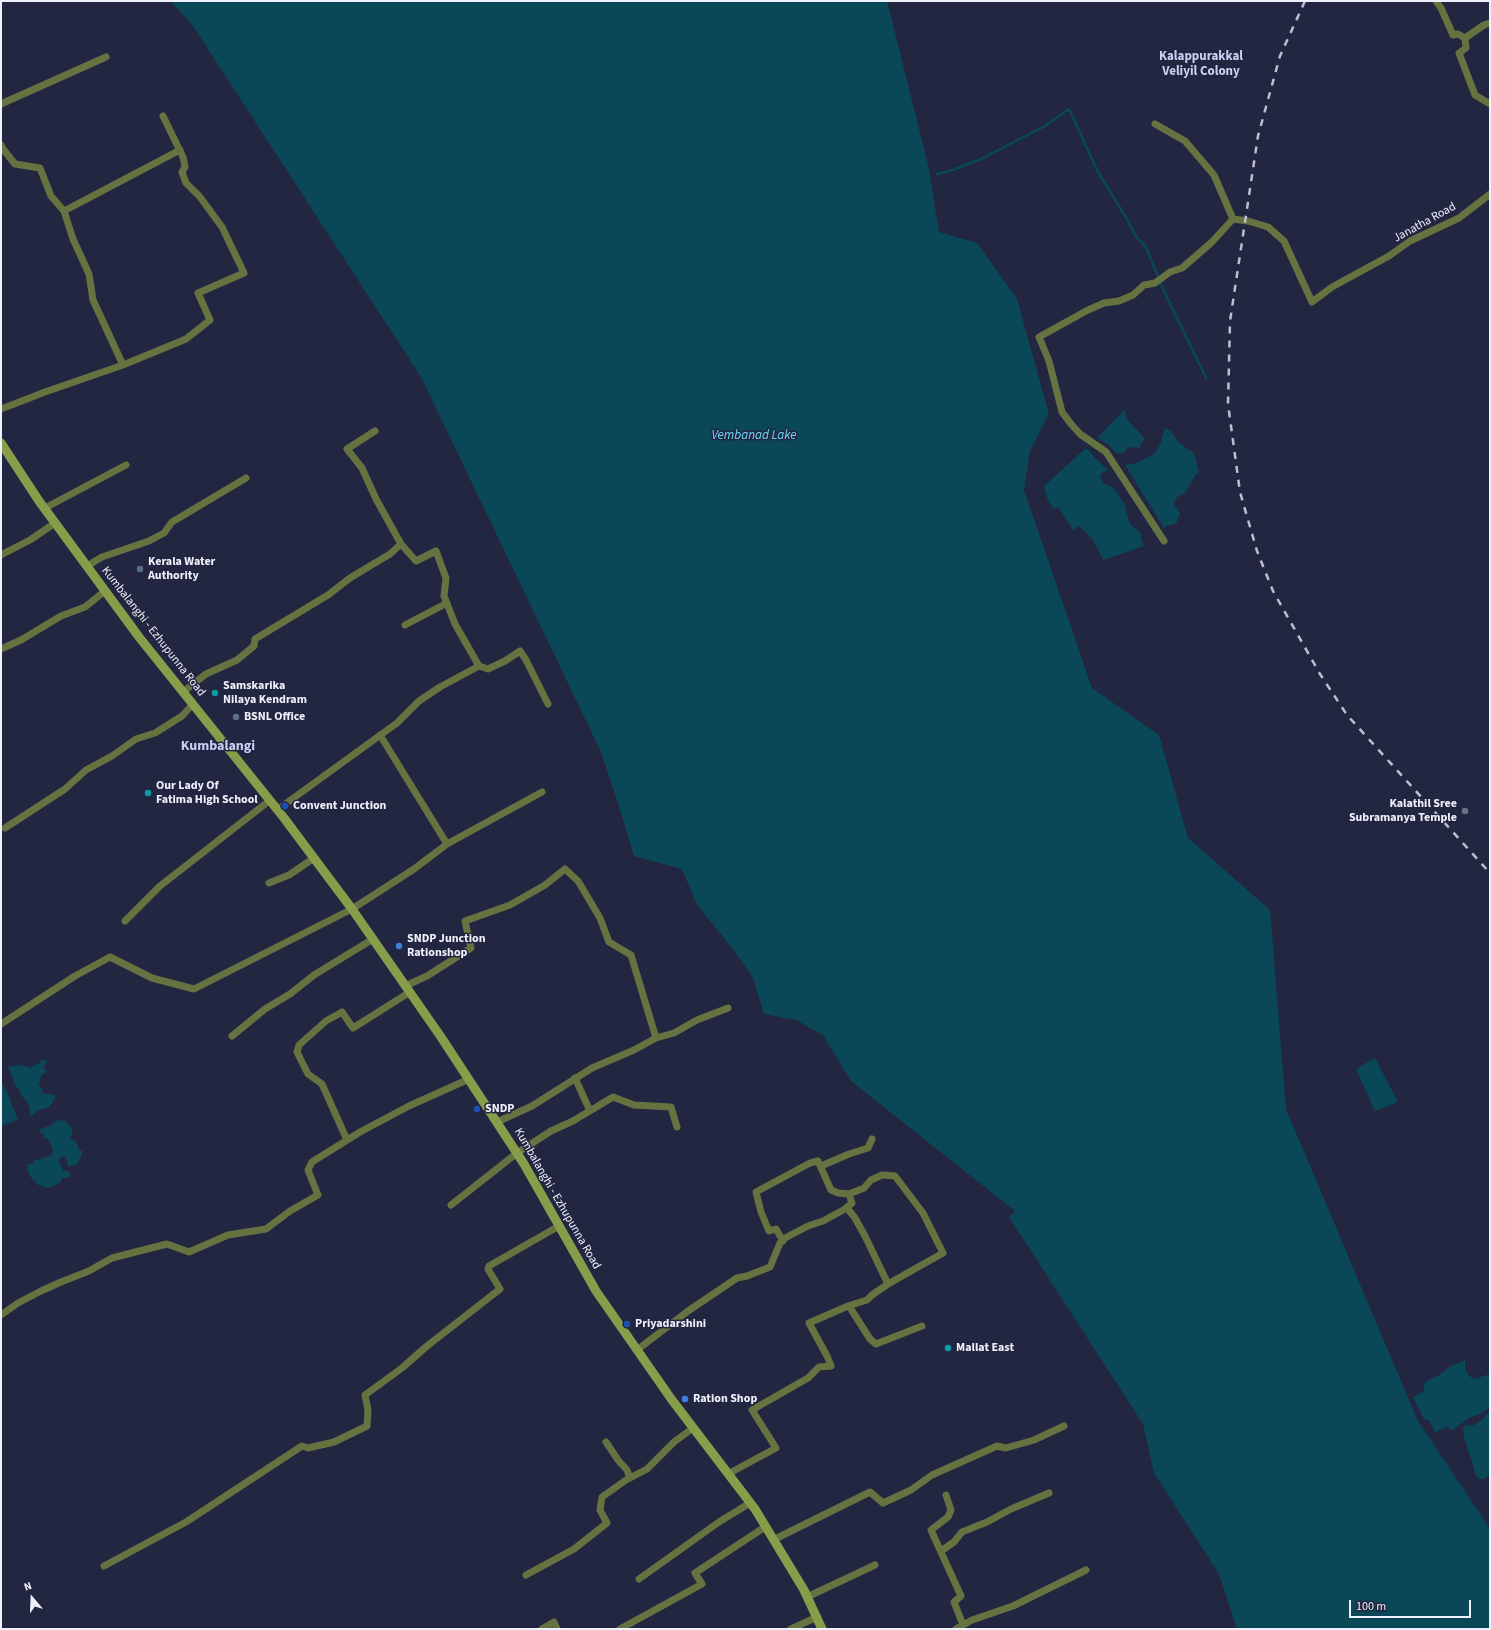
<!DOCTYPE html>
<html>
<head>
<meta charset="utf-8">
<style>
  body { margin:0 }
  #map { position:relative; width:1491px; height:1630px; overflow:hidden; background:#222641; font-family:"Source Sans 3",sans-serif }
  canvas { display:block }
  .frame { position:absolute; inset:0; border:2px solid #eff1fc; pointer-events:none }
  .north { position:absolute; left:12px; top:1578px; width:40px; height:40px; -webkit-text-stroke:3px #222641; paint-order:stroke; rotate:341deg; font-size:11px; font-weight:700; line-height:16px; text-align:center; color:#eff1fc }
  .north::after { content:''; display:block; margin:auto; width:14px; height:18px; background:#eff1fc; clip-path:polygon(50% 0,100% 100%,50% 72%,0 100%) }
  .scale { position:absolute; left:1349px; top:1600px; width:122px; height:18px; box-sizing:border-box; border:2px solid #eff1fc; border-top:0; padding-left:5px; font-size:12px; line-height:14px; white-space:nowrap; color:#eff1fc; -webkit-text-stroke:3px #222641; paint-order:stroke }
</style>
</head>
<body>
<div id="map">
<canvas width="1491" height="1630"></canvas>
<div class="frame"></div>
<div class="north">N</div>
<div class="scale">100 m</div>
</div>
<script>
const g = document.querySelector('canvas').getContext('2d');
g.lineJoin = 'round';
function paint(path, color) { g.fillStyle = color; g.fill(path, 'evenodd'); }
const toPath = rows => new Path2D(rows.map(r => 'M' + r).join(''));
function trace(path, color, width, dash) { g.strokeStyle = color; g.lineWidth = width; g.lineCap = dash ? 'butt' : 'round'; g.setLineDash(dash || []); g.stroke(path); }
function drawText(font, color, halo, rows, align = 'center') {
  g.font = font + ' "Source Sans 3",sans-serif'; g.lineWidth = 3; g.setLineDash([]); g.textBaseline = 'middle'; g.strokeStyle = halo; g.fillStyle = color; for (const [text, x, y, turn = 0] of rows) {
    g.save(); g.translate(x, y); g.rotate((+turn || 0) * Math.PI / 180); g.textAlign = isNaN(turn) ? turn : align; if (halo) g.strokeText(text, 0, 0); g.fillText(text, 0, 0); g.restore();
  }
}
paint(toPath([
  [170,1,887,1,928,165,939,232,977,243,1017,299,1049,414,1030,451,1024,490,1092,688,1159,735,1188,838,1270,910,1286,1109,1417,1419,1490,1529,1490,1629,1237,1629,1219,1574,1154,1473,1143,1424,1009,1217,1015,1211,851,1081,823,1035,796,1020,764,1014,753,978,733,949,697,905,682,869,634,856,618,803,601,752,421,377,191,23],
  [1125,409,1127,419,1145,439,1140,444,1140,448,1129,447,1123,453,1117,454,1109,445,1097,438],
  [1165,428,1171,431,1179,443,1194,453,1199,473,1196,474,1185,493,1177,497,1174,504,1180,513,1176,524,1165,526,1165,530,1125,465,1136,463,1153,455,1160,445],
  [1085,449,1088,449,1096,459,1108,470,1103,472,1100,477,1103,483,1114,488,1124,503,1130,524,1141,533,1141,540,1144,546,1103,560,1093,540,1080,526,1073,530,1058,507,1054,509,1048,501,1044,486],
  [1375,1058,1398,1102,1375,1111,1356,1069],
  [40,1060,45,1060,47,1063,44,1065,44,1069,47,1071,41,1076,40,1083,38,1085,43,1089,42,1093,55,1095,55,1100,48,1108,38,1110,31,1117,28,1103,21,1095,19,1089,16,1087,8,1067,22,1065,30,1068,41,1062],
  [1,1082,7,1092,18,1120,1,1126],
  [58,1120,67,1121,66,1124,71,1126,73,1134,70,1137,71,1140,75,1140,78,1146,78,1149,82,1151,82,1155,77,1164,69,1167,65,1156,62,1157,59,1160,59,1164,62,1166,63,1171,69,1171,71,1176,67,1178,63,1177,60,1183,48,1188,36,1184,36,1181,32,1179,28,1172,27,1165,34,1163,34,1159,38,1160,52,1155,53,1150,48,1139,43,1138,44,1134,40,1133,39,1129,50,1126],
  [1465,1360,1465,1368,1468,1375,1474,1379,1490,1374,1490,1407,1480,1414,1469,1418,1451,1431,1447,1426,1435,1433,1430,1421,1424,1419,1413,1397,1425,1391,1423,1385,1427,1381,1439,1375,1451,1366],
  [1490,1411,1490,1474,1484,1479,1480,1479,1476,1475,1464,1437,1463,1426,1467,1425,1472,1426,1483,1419]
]), '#0a4858');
trace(toPath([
  [937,174,953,170,981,159,1045,126,1069,109,1098,172,1127,219,1136,237,1146,247,1164,291,1206,378]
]), '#0a4858', 2.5);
trace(toPath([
  [1436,1,1441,8,1453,35,1458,34,1465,38],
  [1490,23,1484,25,1465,38,1466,48,1459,53,1475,95,1490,104],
  [1,104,106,57],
  [1155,124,1185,141,1214,175,1233,219,1248,221,1268,227,1284,241,1312,302,1332,287,1389,256,1410,241,1459,218,1490,194],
  [1,145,3,149,15,164,40,168,51,196,64,211,73,239,89,274,93,300,123,365,45,392,1,409],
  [64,211,180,150],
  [123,365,186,339,210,320,198,293,244,273,222,227,200,197,186,183,182,172,185,167,183,157,163,116],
  [375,431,347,449,362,468,376,499,401,544],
  [45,508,126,465],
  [1164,541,1106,452,1080,434,1071,424,1062,412,1049,361,1039,337,1088,310,1104,303,1119,301,1133,295,1144,285,1155,283,1170,272,1182,268,1212,242,1233,219],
  [1,555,30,540,55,523],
  [87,566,102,557,149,541,164,533,172,522,246,478],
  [405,625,447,603],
  [1,649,21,640,61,616,85,607,105,591],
  [479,666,488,669,505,661,520,651,526,660,548,704],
  [183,692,206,674,237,660,254,646,255,639,328,595,350,578,390,554,401,544,416,561,436,551,446,578,444,596,455,624,479,666,440,687,419,701,397,723,277,810],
  [380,735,447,844],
  [5,828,65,789,86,770,112,756,136,739,155,733,182,716,193,704],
  [269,883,289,875,314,858],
  [125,921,160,886,269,801],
  [405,986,427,976,471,948,465,921,510,905,545,885,565,869,578,881,600,918,609,942,631,955,656,1038,634,1050,592,1068,532,1106,497,1122],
  [1,1024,75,976,110,957,152,978,194,989,352,909,414,869,447,844,542,792],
  [232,1036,265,1009,290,994,314,975,373,939],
  [656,1038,674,1033,697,1020,728,1008],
  [575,1078,590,1111],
  [347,1140,322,1084,308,1074,297,1052,299,1045,326,1021,342,1012,353,1028,410,992],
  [821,1166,849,1154,868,1148,872,1139],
  [849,1194,864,1188,871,1180,882,1175,895,1176,923,1213,943,1253,888,1284],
  [451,1205,517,1153,551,1131,573,1121,613,1097,634,1105,671,1107,677,1127],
  [783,1241,776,1229,769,1231,761,1212,756,1192,810,1163,818,1161,831,1190,838,1193,849,1194,852,1203,845,1209],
  [849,1306,870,1339,876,1344,922,1326],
  [1,1315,18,1303,41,1291,61,1282,89,1271,112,1258,167,1244,189,1252,228,1235,266,1229,290,1211,318,1195,308,1170,312,1162,360,1132,409,1106,469,1079],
  [637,1350,688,1311,737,1278,747,1276,770,1267,780,1243,785,1238,808,1226,823,1221,847,1208,855,1218,865,1236,888,1284,872,1295,867,1300,848,1306,809,1323,827,1356,831,1366,819,1367,808,1378,752,1410,776,1448,728,1474],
  [606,1442,618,1460,627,1470,630,1478],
  [946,1495,951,1510,948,1517,931,1530,961,1596,954,1602,963,1625],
  [773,1540,870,1492,883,1503,911,1490,932,1475,997,1446,1006,1448,1034,1440,1064,1426],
  [941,1551,954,1542,962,1532,987,1522,1011,1509,1049,1493],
  [104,1566,186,1522,302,1446,308,1448,334,1442,367,1426,368,1410,365,1395,402,1368,427,1346,500,1289,488,1269,489,1266,559,1226],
  [526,1575,574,1549,607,1523,600,1510,602,1497,626,1480,647,1469,674,1442,693,1428],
  [639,1579,719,1522,750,1503],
  [807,1597,875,1565],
  [542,1629,554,1622,557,1629],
  [620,1629,702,1584,695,1573,765,1527],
  [791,1629,817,1617],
  [956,1629,972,1620,1013,1606,1086,1570]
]), '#657341', 7);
trace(toPath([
  [1,443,39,501,139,637,284,818,352,909,441,1037,524,1164,596,1291,672,1400,755,1509,804,1590,822,1629]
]), '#889d49', 9);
trace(toPath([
  [1305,1,1280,56,1258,136,1230,321,1228,404,1240,492,1257,551,1273,591,1320,674,1347,715,1490,873]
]), '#bdbfce', 2.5, [7, 7]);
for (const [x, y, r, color] of [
  [140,569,4,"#5c6f8a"],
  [215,693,4,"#0f9aa8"],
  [236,717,4,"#5c6f8a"],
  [148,793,4,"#0f9aa8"],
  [285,806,4,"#1a4fb4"],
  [1465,811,4,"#6b7280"],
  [399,946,4,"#3f7fe0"],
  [477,1109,4,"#1a4fb4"],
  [627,1324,4,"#1a4fb4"],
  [948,1348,4,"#0f9aa8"],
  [685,1399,4,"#3f7fe0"]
]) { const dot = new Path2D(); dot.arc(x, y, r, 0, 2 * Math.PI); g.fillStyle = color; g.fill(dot); trace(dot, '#222641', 1.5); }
drawText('12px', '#eff1fc', '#222641', [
  ["Janatha Road",1425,223,-29],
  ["Kumbalanghi - Ezhupunna Road",153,632,52],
  ["Kumbalanghi - Ezhupunna Road",557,1199,60]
]);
drawText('bold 12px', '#eff1fc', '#222641', [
  ["Kerala Water",148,562],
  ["Authority",148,576],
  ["Samskarika",223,686],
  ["Nilaya Kendram",223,700],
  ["BSNL Office",244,717],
  ["Our Lady Of",156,786],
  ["Fatima High School",156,800],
  ["Kalathil Sree",1457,804,"right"],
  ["Subramanya Temple",1457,818,"right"],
  ["Convent Junction",293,806],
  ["SNDP Junction",407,939],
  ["Rationshop",407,953],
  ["SNDP",485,1109],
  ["Priyadarshini",635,1324],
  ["Mallat East",956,1348],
  ["Ration Shop",693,1399]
], 'left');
drawText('bold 13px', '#c9d0f3', '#222641', [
  ["Kalappurakkal",1201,57],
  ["Veliyil Colony",1201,72]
]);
drawText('italic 13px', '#6cd8f8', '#222641', [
  ["Vembanad Lake",754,436]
]);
drawText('bold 14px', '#c9d0f3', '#222641', [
  ["Kumbalangi",218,747]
]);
</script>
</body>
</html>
